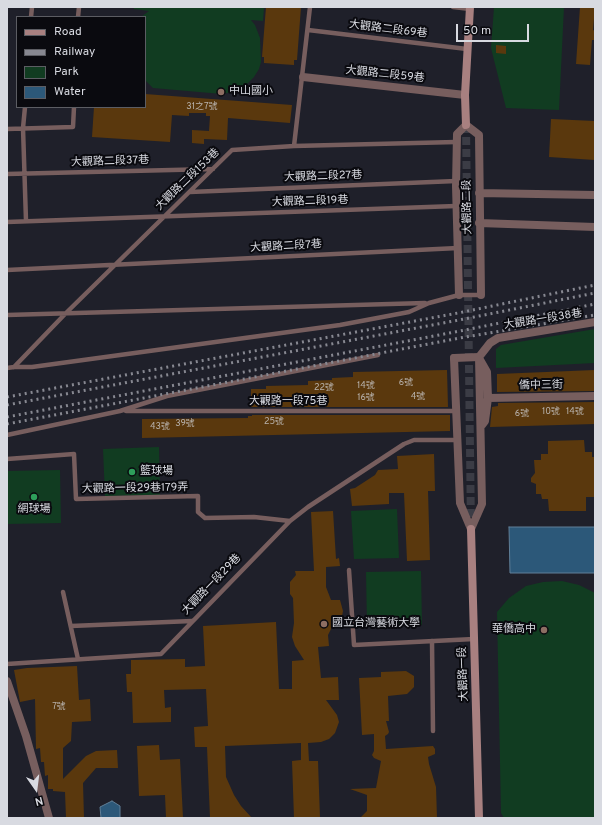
<!DOCTYPE html>
<html>
<head>
<meta charset="utf-8">
<style>
  body { margin:0 }
  #map { position:relative; width:602px; height:825px; overflow:hidden; background:#1f202a; font-family:Overpass,sans-serif }
  canvas { display:block }
  .frame { position:absolute; inset:0; border:8px solid #d8dae1; pointer-events:none }
  .legend { position:absolute; left:16px; top:16px; width:130px; height:92px; box-sizing:border-box; background:#0a0a0f; border:1px solid #5c5d63; margin:0; padding:5px 7px; list-style:none; font-size:12px; color:#d8dae1 }
  .legend li { display:flex; align-items:center; gap:8px; height:20px }
  .legend b { width:20px; border:1px solid #5c5d63 }
  .north { position:absolute; left:16px; top:769px; width:40px; height:40px; -webkit-text-stroke:3px #0a0a0f; paint-order:stroke; rotate:166deg; font-size:11px; font-weight:700; line-height:16px; text-align:center; color:#d8dae1 }
  .north::after { content:''; display:block; margin:auto; width:14px; height:18px; background:#d8dae1; clip-path:polygon(50% 0,100% 100%,50% 72%,0 100%) }
  .scale { position:absolute; left:456px; top:24px; width:73px; height:18px; box-sizing:border-box; border:2px solid #d8dae1; border-top:0; padding-left:5px; font-size:12px; line-height:14px; white-space:nowrap; color:#d8dae1; -webkit-text-stroke:3px #0a0a0f; paint-order:stroke }
</style>
</head>
<body>
<div id="map">
<canvas width="602" height="825"></canvas>
<div class="frame"></div>
<ul class="legend">
<li><b style="height:5px;background:#a88080"></b>Road</li>
<li><b style="height:5px;background:#878891"></b>Railway</li>
<li><b style="height:11px;background:#113c21"></b>Park</li>
<li><b style="height:11px;background:#2c5879"></b>Water</li>
</ul>
<div class="north">N</div>
<div class="scale">50 m</div>
</div>
<script>
const g = document.querySelector('canvas').getContext('2d');
g.lineJoin = 'round';
function paint(path, color) { g.fillStyle = color; g.fill(path, 'evenodd'); }
const toPath = rows => new Path2D(rows.map(r => 'M' + r).join(''));
function trace(path, color, width, dash) { g.strokeStyle = color; g.lineWidth = width; g.lineCap = dash ? 'butt' : 'round'; g.setLineDash(dash || []); g.stroke(path); }
function drawText(font, color, halo, rows, align = 'center') {
  g.font = font + ' Overpass,"Noto Sans TC",sans-serif'; g.lineWidth = 4; g.setLineDash([]); g.textBaseline = 'middle'; g.strokeStyle = halo; g.fillStyle = color; for (const [text, x, y, turn = 0] of rows) {
    g.save(); g.translate(x, y); g.rotate((+turn || 0) * Math.PI / 180); g.textAlign = isNaN(turn) ? turn : align; if (halo) g.strokeText(text, 0, 0); g.fillText(text, 0, 0); g.restore();
  }
}
paint(toPath([
  [134,7,264,8,263,21,251,20,255,25,260,38,261,62,259,69,254,77,247,84,232,92,222,94,153,88,145,80,145,17,141,17,149,11,134,9],
  [494,7,564,7,559,110,506,108,491,48],
  [595,329,595,363,496,368,496,349,501,345],
  [159,447,160,495,105,496,103,449],
  [60,470,61,523,7,524,7,471],
  [397,509,399,558,354,559,351,511],
  [421,571,422,625,367,626,366,572],
  [562,581,579,585,595,593,595,818,504,818,501,813,497,612,509,598,526,586,543,582]
]), '#113c21');
const water = toPath([
  [509,527,595,527,595,573,510,573,509,527],
  [112,801,120,806,120,817,119,818,101,818,100,807,112,801]
]);
paint(water, '#2c5879');
trace(water, '#607f98', 1);
paint(toPath([
  [266,7,301,7,297,60,294,60,294,65,264,63,264,57,262,57],
  [580,7,595,7,593,30,595,31,595,40,592,40,590,65,576,64],
  [496,45,506,46,506,54,496,53],
  [145,94,292,105,290,123,228,118,227,140,204,139,204,144,192,143,192,130,209,131,210,116,206,116,206,113,189,113,189,116,172,115,170,142,92,137,94,107,145,107],
  [551,119,595,121,595,160,549,157],
  [447,370,448,407,251,407,251,389,266,389,266,386,308,385,308,381,332,380,332,378,353,377,353,372],
  [595,370,595,391,497,392,497,374],
  [595,402,595,424,490,427,492,407,498,406,498,403],
  [252,415,450,415,450,431,142,438,142,419,248,418,248,416,252,416],
  [584,440,585,452,592,452,592,457,595,457,594,497,586,497,586,511,549,511,548,499,542,499,541,494,536,494,536,484,531,482,531,478,535,473,534,460,541,460,541,454,548,454,548,441],
  [434,454,435,491,428,491,430,560,407,561,404,493,389,493,389,504,352,506,350,489,355,488,375,475,378,470,398,469,397,456],
  [333,511,336,559,339,558,340,566,326,567,326,587,331,600,340,600,343,611,341,621,332,622,331,629,328,635,329,646,318,647,321,678,338,677,339,700,326,700,337,715,339,722,335,733,329,739,321,742,308,743,309,761,318,761,320,818,294,818,292,761,301,760,301,743,225,746,226,777,234,795,241,806,252,818,210,818,207,747,195,747,194,727,208,726,206,689,164,690,165,708,171,707,171,722,133,723,132,692,127,692,126,674,131,674,131,660,185,659,185,667,205,666,203,626,276,622,279,689,292,689,292,661,304,660,295,646,292,637,294,623,293,598,290,594,290,582,296,575,295,571,314,571,311,512],
  [77,666,79,700,90,699,91,721,72,722,71,741,63,748,63,779,86,756,96,751,117,750,118,768,96,768,83,783,84,818,66,818,65,792,53,791,53,789,48,789,48,775,45,776,44,762,41,762,40,748,36,749,35,699,20,702,14,670,27,668],
  [406,671,414,676,414,687,407,694,388,696,389,721,386,721,389,732,388,734,385,736,386,749,433,746,435,749,435,754,428,757,429,764,436,787,437,818,360,818,367,811,367,795,350,789,376,788,381,761,374,758,372,755,374,751,374,734,362,735,359,678,381,677,381,672],
  [159,745,160,760,180,759,183,818,166,818,165,795,139,796,137,746]
]), '#5a380d');
trace(toPath([
  [466,125,471,529]
]), '#3b3c45', 8, [8, 4]);
trace(toPath([
  [453,7,470,9],
  [31,17,32,7],
  [78,17,79,7],
  [308,30,467,49],
  [25,107,23,128,26,221],
  [7,129,73,127,74,107],
  [294,146,456,142],
  [7,174,213,169],
  [190,192,456,181],
  [7,222,456,206],
  [7,270,458,248],
  [7,315,425,303],
  [14,367,66,313,232,150,294,146,310,7],
  [7,368,14,367,32,367,340,325,409,312,429,303,459,295,481,295],
  [126,411,456,411],
  [7,435,120,411,167,396,378,355],
  [7,459,74,454,76,499,198,496,198,512,205,518,254,517,290,521],
  [349,570,354,645,474,639],
  [63,592,78,659],
  [71,626,192,621],
  [432,641,433,731],
  [7,664,161,654,290,521,308,507,404,444,414,440,456,440]
]), '#775e5e', 4.5);
trace(toPath([
  [303,77,465,95],
  [479,193,595,195],
  [479,223,595,227],
  [459,295,456,186,457,134,466,125,479,135,481,295],
  [454,358,460,503,471,529],
  [479,358,487,372,488,398,485,421,482,425],
  [488,398,595,396],
  [471,529,482,504,479,357,490,343,498,338,595,322],
  [7,681,26,736,49,818]
]), '#775e5e', 8);
trace(toPath([
  [466,125,465,95,470,7],
  [471,529,479,818]
]), '#a88080', 8);
trace(toPath([
  [7,397,458,313,595,285],
  [7,405,459,320,595,293],
  [7,417,460,331,595,304],
  [7,424,460,338,595,315]
]), '#878891', 3, [2, 4]);
trace(toPath([
  [454,358,479,357]
]), '#775e5e', 8);
for (const [x, y, r, color] of [
  [221,92,4,"#8d6e63"],
  [132,472,4,"#2e9e5b"],
  [34,497,4,"#2e9e5b"],
  [324,624,4,"#8d6e63"],
  [544,630,4,"#8d6e63"]
]) { const dot = new Path2D(); dot.arc(x, y, r, 0, 2 * Math.PI); g.fillStyle = color; g.fill(dot); trace(dot, '#0a0a0f', 1.5); }
drawText('9px', '#b8b2ac', null, [
  ["31之7號",202,107],
  ["6號",406,383],
  ["14號",366,386],
  ["22號",324,388],
  ["4號",418,397],
  ["16號",366,398],
  ["10號",551,412],
  ["14號",575,412],
  ["6號",522,414],
  ["25號",274,422],
  ["39號",185,424],
  ["43號",160,427],
  ["7號",59,707]
]);
drawText('11px', '#d8dae1', '#0a0a0f', [
  ["大觀路二段69巷",388,30,7],
  ["大觀路二段59巷",385,75,6],
  ["大觀路二段37巷",110,162,-2],
  ["大觀路二段27巷",323,177,-2],
  ["大觀路二段153巷",188,180,-44],
  ["大觀路二段19巷",310,202,-2],
  ["大觀路二段",468,207,-91],
  ["大觀路二段7巷",286,247,-3],
  ["大觀路一段38巷",543,320,-9],
  ["僑中三街",541,386,-1],
  ["大觀路一段75巷",288,402],
  ["大觀路一段29巷179弄",135,489,-1],
  ["大觀路一段29巷",212,585,-46],
  ["大觀路一段",464,674,-92]
]);
drawText('11px', '#d8dae1', '#0a0a0f', [
  ["中山國小",229,92],
  ["籃球場",140,472],
  ["網球場",34,510,"center"],
  ["國立台灣藝術大學",332,624],
  ["華僑高中",536,630,"right"]
], 'left');
</script>
</body>
</html>
